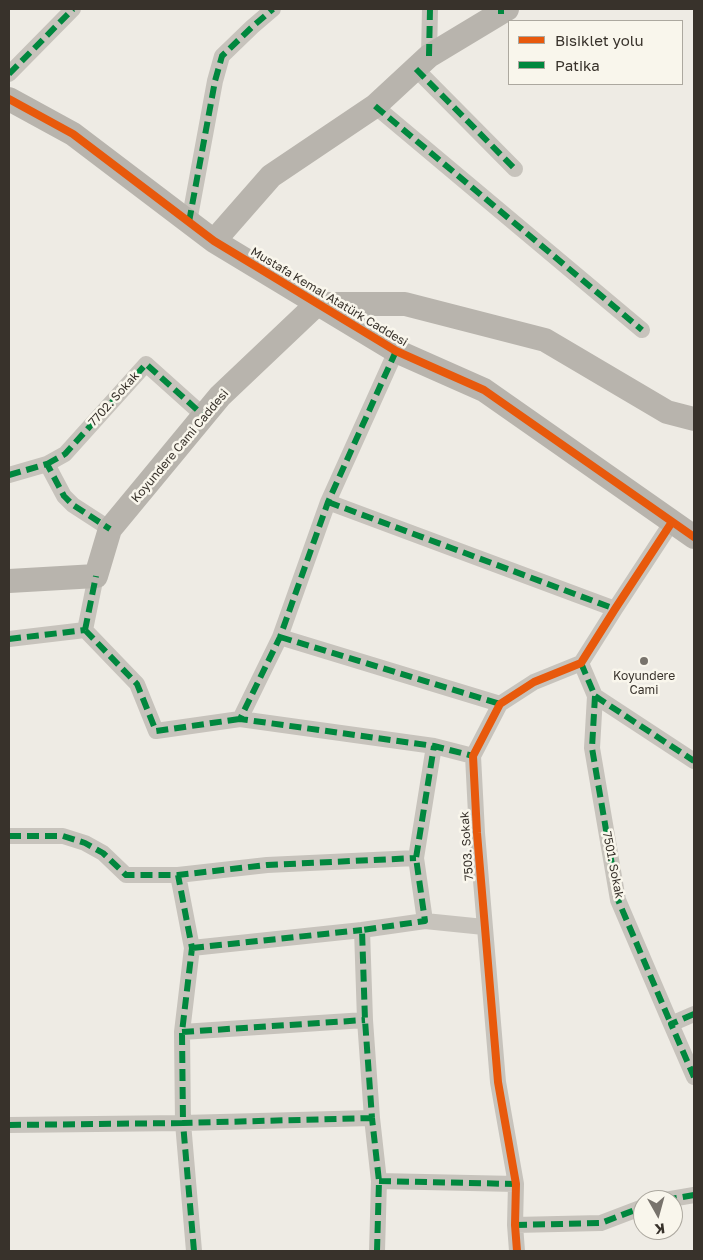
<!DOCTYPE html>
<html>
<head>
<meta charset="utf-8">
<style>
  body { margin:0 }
  #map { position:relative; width:703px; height:1260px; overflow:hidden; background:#eeebe4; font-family:"Golos Text",sans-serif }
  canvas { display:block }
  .frame { position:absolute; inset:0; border:10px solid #38322b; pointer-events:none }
  .legend { position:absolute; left:508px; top:20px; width:175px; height:65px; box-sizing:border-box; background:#f9f6ec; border:1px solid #aca89f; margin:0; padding:6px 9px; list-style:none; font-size:15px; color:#38322b }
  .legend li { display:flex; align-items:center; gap:10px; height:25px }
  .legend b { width:25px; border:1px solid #aca89f }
  .north { position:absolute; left:633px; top:1190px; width:50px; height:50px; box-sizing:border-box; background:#f9f6ec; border:1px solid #aca89f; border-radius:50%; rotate:173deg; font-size:14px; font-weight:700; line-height:20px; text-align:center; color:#38322b }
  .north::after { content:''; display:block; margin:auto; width:18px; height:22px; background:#78736c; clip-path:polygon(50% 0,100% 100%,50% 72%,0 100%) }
</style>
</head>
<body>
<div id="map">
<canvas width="703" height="1260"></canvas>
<div class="frame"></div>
<ul class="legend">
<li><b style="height:6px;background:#e8590c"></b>Bisiklet yolu</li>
<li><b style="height:6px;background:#00873e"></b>Patika</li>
</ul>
<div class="north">K</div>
</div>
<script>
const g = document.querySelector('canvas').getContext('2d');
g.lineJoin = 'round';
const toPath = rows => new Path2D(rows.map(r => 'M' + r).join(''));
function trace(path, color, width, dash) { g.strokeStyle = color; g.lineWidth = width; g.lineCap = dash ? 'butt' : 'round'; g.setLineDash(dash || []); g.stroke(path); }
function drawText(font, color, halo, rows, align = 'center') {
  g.font = font + ' "Golos Text",sans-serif'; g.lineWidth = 5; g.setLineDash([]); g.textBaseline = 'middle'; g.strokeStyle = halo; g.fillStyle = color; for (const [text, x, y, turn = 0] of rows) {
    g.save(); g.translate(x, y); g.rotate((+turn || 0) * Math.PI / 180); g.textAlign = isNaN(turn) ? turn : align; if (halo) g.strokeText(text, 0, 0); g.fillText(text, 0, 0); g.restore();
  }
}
trace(toPath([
  [429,56,430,9],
  [416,69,515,169],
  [9,74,73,9],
  [375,106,642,330],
  [189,222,215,81,222,56,252,27,273,9],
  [396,351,328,502,280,637,240,719,434,746,473,756],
  [47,464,65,454,146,364,204,416],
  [9,475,47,464,64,496,73,505,110,529],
  [328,502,615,609],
  [85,630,137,684,156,731,240,719],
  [85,630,96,576],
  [280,637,500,704],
  [9,639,85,630],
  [581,663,595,696,694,761],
  [595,696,592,748,618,900,671,1024],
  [9,836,63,836,85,843,103,853,126,875,178,875,267,865,416,858],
  [425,921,484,927],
  [192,948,362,930],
  [694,1014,671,1024,694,1077],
  [182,1032,365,1020],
  [9,1125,183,1123,182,1032,192,948,178,875],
  [379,1181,516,1184],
  [665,1200,694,1195],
  [515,1225,601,1223,643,1207],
  [194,1251,183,1123,372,1118],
  [377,1251,379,1181,372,1118,365,1020,362,930,425,921,416,858,434,746],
  [517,1251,515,1225,516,1184,498,1082,477,833,473,756,500,704,534,682,581,663,615,609,672,522]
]), '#c7c3bc', 16);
trace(toPath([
  [9,99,73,134,214,241,396,351,484,390,694,537],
  [214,241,271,176,375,106,429,56,507,9],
  [9,581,96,576,110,529,220,396,317,304,405,304,545,340,667,412,694,419]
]), '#b8b4ad', 24);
trace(toPath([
  [501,14,501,9],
  [429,56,430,9],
  [416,69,515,169],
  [9,74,73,9],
  [375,106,642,330],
  [189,222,215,81,222,56,252,27,273,9],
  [396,351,328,502,280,637,240,719,434,746,473,756],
  [47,464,65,454,146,364,204,416],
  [9,475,47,464,64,496,73,505,110,529],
  [328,502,615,609],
  [85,630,137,684,156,731,240,719],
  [85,630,96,576],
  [280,637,500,704],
  [9,639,85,630],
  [581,663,595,696,694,761],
  [595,696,592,748,618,900,671,1024],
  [9,836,63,836,85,843,103,853,126,875,178,875,267,865,416,858],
  [192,948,362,930],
  [694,1014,671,1024,694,1077],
  [182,1032,365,1020],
  [9,1125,183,1123,182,1032,192,948,178,875],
  [379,1181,516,1184],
  [665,1200,694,1195],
  [515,1225,601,1223,643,1207],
  [194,1251,183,1123,372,1118],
  [377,1251,379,1181,372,1118,365,1020,362,930,425,921,416,858,434,746]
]), '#00873e', 6, [12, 6]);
trace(toPath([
  [9,99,73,134,214,241,396,351,484,390,694,537],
  [517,1251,515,1225,516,1184,498,1082,477,833,473,756,500,704,534,682,581,663,615,609,672,522]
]), '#e8590c', 8);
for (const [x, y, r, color] of [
  [644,661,5,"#78736c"]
]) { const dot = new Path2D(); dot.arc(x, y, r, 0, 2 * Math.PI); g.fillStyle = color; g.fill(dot); trace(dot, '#f9f6ec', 2); }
drawText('12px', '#38322b', '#f9f6ec', [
  ["Mustafa Kemal Atatürk Caddesi",329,297,31],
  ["7702. Sokak",114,399,-48],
  ["Koyundere Cami Caddesi",180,446,-50],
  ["7503. Sokak",467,846,-94],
  ["7501. Sokak",613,865,79]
]);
drawText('12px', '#38322b', '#f9f6ec', [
  ["Koyundere",644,676],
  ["Cami",644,690]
]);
</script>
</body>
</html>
